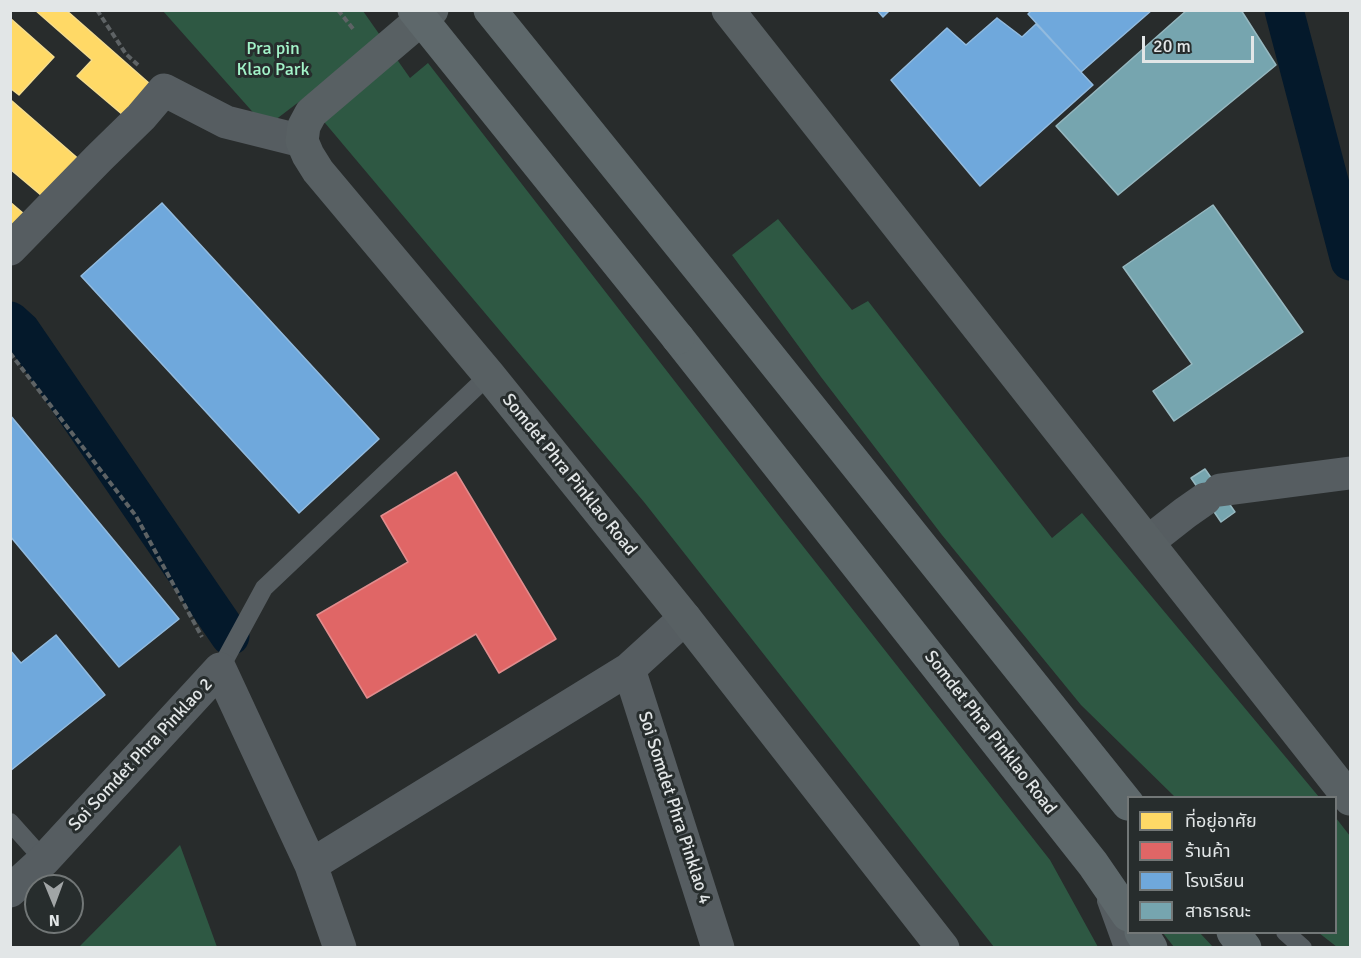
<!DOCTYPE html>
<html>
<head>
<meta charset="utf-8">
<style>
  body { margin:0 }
  #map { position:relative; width:1361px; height:958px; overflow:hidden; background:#282c2c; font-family:Signika,"Noto Sans Thai",sans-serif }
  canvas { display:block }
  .frame { position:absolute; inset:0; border:12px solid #e2e6e7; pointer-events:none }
  .legend { position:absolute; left:1127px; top:796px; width:210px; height:138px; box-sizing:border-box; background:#272d2d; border:2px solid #727777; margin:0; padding:8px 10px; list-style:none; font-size:18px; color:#e2e6e7 }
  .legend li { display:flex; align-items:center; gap:12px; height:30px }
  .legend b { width:30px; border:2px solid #727777 }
  .north { position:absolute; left:24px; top:874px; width:60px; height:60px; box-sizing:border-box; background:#272d2d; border:2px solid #727777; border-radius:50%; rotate:179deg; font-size:16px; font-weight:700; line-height:24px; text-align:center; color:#e2e6e7 }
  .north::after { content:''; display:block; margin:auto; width:21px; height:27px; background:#a1a5a6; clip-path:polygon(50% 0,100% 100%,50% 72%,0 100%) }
  .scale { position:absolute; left:1142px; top:36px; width:112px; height:27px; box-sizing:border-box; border:3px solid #e2e6e7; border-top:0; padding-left:8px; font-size:18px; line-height:21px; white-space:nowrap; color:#e2e6e7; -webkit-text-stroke:4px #272d2d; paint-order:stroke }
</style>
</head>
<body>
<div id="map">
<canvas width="1361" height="958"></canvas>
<div class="frame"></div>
<ul class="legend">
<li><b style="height:16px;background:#ffd966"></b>ที่อยู่อาศัย</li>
<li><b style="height:16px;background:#e06666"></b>ร้านค้า</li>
<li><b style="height:16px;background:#6fa8dc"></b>โรงเรียน</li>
<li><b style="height:16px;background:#76a5af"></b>สาธารณะ</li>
</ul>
<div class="north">N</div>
<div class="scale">20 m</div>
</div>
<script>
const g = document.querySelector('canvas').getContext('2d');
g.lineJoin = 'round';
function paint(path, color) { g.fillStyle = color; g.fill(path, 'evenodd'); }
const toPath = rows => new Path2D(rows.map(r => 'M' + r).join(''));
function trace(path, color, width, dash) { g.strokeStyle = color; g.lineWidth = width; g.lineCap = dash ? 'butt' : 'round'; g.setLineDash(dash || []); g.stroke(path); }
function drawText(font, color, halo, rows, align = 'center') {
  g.font = font + ' Signika,sans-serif'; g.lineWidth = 6; g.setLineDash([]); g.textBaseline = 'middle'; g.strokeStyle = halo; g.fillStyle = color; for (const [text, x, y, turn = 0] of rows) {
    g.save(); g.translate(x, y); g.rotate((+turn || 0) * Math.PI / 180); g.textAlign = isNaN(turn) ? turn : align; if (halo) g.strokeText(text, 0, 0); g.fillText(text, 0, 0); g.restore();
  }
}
paint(toPath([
  [163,11,363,11,410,78,428,63,780,517,1050,860,1098,947,994,947,644,502,304,98,266,127],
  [778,219,852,310,868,301,1052,538,1082,513,1319,797,1175,797,1081,705,942,535,821,377,732,255],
  [1336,818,1350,836,1350,947,1337,947,1319,933,1336,932],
  [180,845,217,947,79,947],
  [1163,933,1200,933,1213,947,1174,947]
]), '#2e5843');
const homes = toPath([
  [35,10,66,10,150,84,123,115,77,76,92,60,35,10],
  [10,18,54,57,19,95,10,88,10,18],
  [12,101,82,162,48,201,10,169,12,101],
  [10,202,24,214,10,229,10,202]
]);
paint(homes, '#ffd966');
trace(homes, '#f6dd8d', 1.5);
const shops = toPath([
  [456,472,556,639,499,673,476,634,367,698,317,615,408,562,381,516,456,472]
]);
paint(shops, '#e06666');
trace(shops, '#e18c8d', 1.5);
const schools = toPath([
  [877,10,890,10,883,17,877,10],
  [1032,10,1152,10,1081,72,1028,14,1032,10],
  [997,18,1022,37,1036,24,1093,85,980,186,891,80,947,28,966,45,997,18],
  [162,203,379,439,299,513,81,276,162,203],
  [10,415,179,619,119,667,10,536,10,415],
  [56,635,105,695,10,771,10,650,21,663,56,635]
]);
paint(schools, '#6fa8dc');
trace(schools, '#92bbdf', 1.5);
const public = toPath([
  [1187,10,1241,10,1276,65,1118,195,1056,126,1187,10],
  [1213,205,1303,332,1174,421,1153,391,1192,364,1123,267,1213,205],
  [1205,469,1235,512,1221,522,1191,478,1205,469]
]);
paint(public, '#76a5af');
trace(public, '#96b8c0', 1.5);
trace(toPath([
  [1284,10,1350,261],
  [10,321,21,331,230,636]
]), '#04192b', 39);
trace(toPath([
  [97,10,126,54,138,65],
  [338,10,354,30],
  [10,353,136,516,202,637]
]), '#5e6365', 4, [6, 3]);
trace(toPath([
  [220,669,264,588,489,375],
  [10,822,44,860],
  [1106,901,1123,948],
  [1285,932,1303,948]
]), '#565d61', 18);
trace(toPath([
  [10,249,99,158,141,117,164,90,226,122,302,141],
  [1220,490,1350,473],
  [1148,542,1185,513,1205,499],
  [629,669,718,948],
  [311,865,629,669,685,618],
  [10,891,44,860,220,669,311,865,340,948]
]), '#565d61', 33);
trace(toPath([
  [432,10,311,113,304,126,302,141,308,155,318,171,489,375,685,618,943,948],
  [728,10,1350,799]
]), '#586063', 33);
trace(toPath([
  [490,10,725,301,1128,804],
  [678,338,1093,864,1128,915],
  [1141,932,1151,948],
  [1233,932,1245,948]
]), '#5e686b', 33);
trace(toPath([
  [414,10,678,338]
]), '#5e686b', 33);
drawText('18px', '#a3f3c9', '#272d2d', [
  ["Pra pin",273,49],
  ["Klao Park",273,70]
]);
drawText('18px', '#e2e6e7', '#272d2d', [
  ["Somdet Phra Pinklao Road",569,475,51],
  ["Somdet Phra Pinklao Road",990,733,52],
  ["Soi Somdet Phra Pinklao 2",141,755,-47],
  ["Soi Somdet Phra Pinklao 4",674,808,72]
]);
</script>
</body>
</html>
